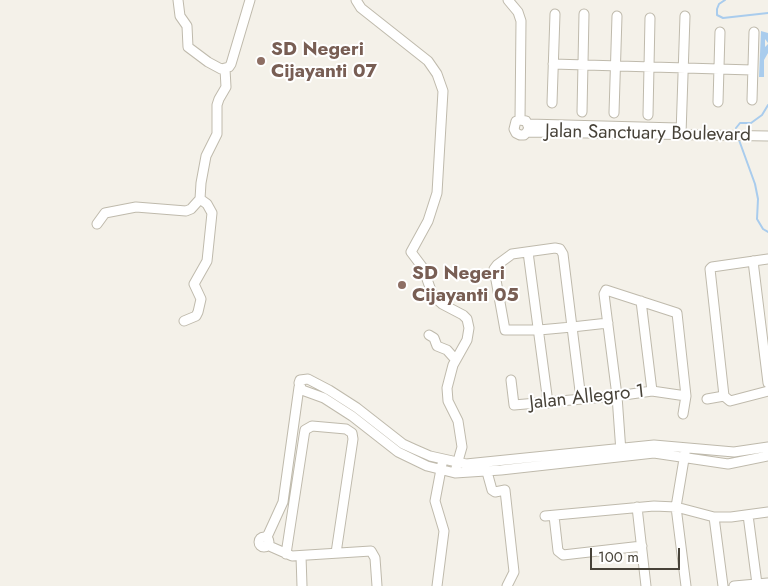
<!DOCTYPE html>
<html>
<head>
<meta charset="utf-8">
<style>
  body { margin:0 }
  #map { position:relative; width:768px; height:586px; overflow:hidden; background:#f4f1e9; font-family:Jost,sans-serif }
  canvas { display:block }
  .scale { position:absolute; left:590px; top:548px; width:90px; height:22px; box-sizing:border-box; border:2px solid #474238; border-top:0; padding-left:6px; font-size:15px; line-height:18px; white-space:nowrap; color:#474238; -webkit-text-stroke:4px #fff; paint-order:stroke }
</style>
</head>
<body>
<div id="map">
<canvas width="768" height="586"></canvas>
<div class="scale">100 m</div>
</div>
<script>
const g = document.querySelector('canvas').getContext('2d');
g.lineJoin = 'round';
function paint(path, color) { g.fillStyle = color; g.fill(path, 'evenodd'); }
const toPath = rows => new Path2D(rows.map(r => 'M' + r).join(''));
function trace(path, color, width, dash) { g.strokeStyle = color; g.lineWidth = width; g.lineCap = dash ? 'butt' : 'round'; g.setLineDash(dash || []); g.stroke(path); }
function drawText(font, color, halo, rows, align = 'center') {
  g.font = font + ' Jost,sans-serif'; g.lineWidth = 4; g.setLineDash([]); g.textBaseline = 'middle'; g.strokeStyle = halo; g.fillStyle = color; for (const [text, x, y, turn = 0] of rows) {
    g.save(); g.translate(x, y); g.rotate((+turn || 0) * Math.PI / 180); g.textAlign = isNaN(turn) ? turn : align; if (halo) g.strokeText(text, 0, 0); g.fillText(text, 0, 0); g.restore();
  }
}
paint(toPath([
  [761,31,768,33,768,43,765,39,765,47,768,44,768,53,764,60,764,77,759,77]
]), '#a9cced');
trace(toPath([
  [725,0,719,4,717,9,717,15,723,18,768,13],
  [736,128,740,123,751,123,762,115,768,105],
  [739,140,755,184,758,199,757,219,763,229,768,232]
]), '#a9cced', 2);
const minor = toPath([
  [178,0,180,16,187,26,188,47,208,62,221,69,229,67,231,64,250,0],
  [356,0,361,8,428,61,437,74,443,91,437,193,428,221,411,252,423,268,433,296,442,304,463,315,467,319,469,328,467,340,453,365,447,388,448,401,458,421,462,447,456,468],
  [508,0,518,12,521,21,520,120],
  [553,64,752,70],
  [752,100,754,32],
  [718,102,720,32],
  [552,103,555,14],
  [582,112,584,14],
  [614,113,617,16],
  [648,115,650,18],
  [528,124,678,128],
  [527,132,529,128,526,121,520,120,516,121,514,129,516,133,520,135,524,135,527,132,768,136],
  [681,134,685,16],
  [97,224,105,213,136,207,186,211,191,209,200,199],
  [528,252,548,403],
  [753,261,768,383],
  [641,301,652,391],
  [184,321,196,316,198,312,201,299,194,284,207,261,212,213,207,204,200,199,201,183,206,156,217,134,217,105,219,99,226,87,225,69],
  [429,335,434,338,437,346,447,350,455,359],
  [511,380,514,405,617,396,652,391,686,396],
  [724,396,710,269,712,267,768,259],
  [581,399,572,327,563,254,560,249,555,248,512,254,497,265,494,269,505,330,539,330,572,327,608,323],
  [707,399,724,396,730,401,768,391],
  [768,447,734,452,654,445,466,464,430,456,414,449,403,444,357,408,329,390,308,379,300,380,299,383,302,390,324,398,352,416,398,452,427,466,455,473,501,470,654,453,728,464,768,456],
  [621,452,617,396,604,294,606,290,677,313,686,396,683,414],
  [685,453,676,507,686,586],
  [487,472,492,490,495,492,505,490,514,572,507,586],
  [637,507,646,586],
  [748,515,757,584],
  [545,516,654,506,676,507,714,517,731,517,768,512],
  [554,516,558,551,563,555,642,546],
  [714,517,723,586],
  [267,537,283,502,299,387],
  '259 542a5 5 0 1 1 10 0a5 5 0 1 1-10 0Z',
  [267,545,292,556,371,551,375,558,377,586],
  [286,554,304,436,305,430,312,426,346,429,352,433,353,439,336,553],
  [301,556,302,586],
  [437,586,444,531,435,501,442,464],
  [734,586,768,583]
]);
trace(minor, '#bfbaac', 11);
trace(minor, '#fff', 9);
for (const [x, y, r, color] of [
  [261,61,5,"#8d6e63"],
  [402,285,5,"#8d6e63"]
]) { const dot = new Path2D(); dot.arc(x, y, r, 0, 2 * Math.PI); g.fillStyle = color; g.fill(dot); trace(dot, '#fff', 2); }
drawText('bold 19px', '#785e54', '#fff', [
  ["SD Negeri",271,50],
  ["Cijayanti 07",271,72],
  ["SD Negeri",412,274],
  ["Cijayanti 05",412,296]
], 'left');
drawText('19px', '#474238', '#fff', [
  ["Jalan Sanctuary Boulevard",648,134,1],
  ["Jalan Allegro 1",587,398,-6]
]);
</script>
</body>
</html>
